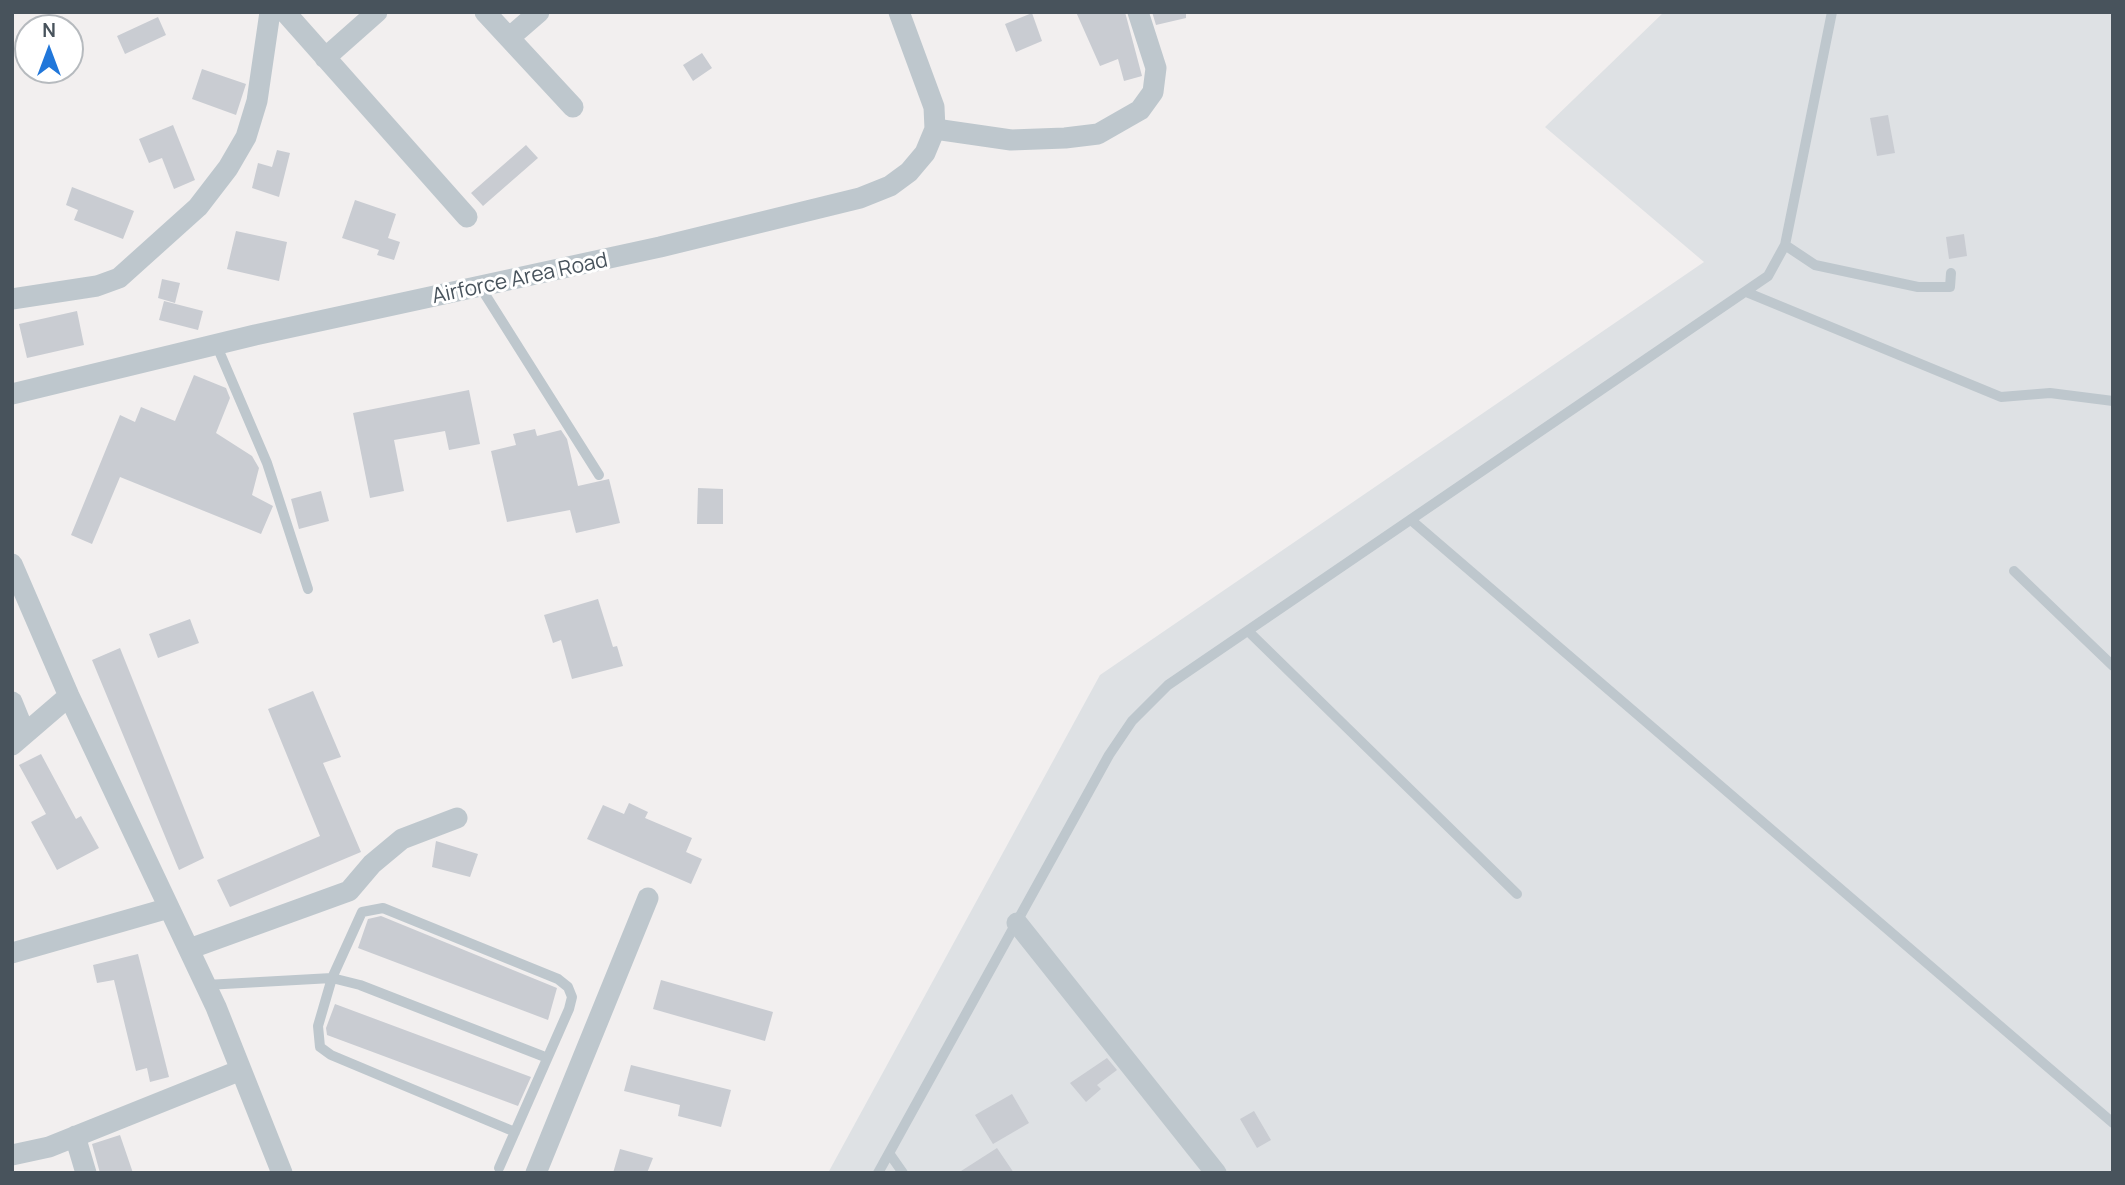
<!DOCTYPE html>
<html>
<head>
<meta charset="utf-8">
<style>
  body { margin:0 }
  #map { position:relative; width:2125px; height:1185px; overflow:hidden; background:#f2efef; font-family:Manrope,sans-serif }
  canvas { display:block }
  .frame { position:absolute; inset:0; border:14px solid #48535c; pointer-events:none }
  .north { position:absolute; left:14px; top:14px; width:70px; height:70px; box-sizing:border-box; background:#fff; border:2px solid #b6babe; border-radius:50%; rotate:0deg; font-size:19px; font-weight:700; line-height:28px; text-align:center; color:#48535c }
  .north::after { content:''; display:block; margin:auto; width:24px; height:32px; background:#2177da; clip-path:polygon(50% 0,100% 100%,50% 72%,0 100%) }
</style>
</head>
<body>
<div id="map">
<canvas width="2125" height="1185"></canvas>
<div class="frame"></div>
<div class="north">N</div>
</div>
<script>
const g = document.querySelector('canvas').getContext('2d');
g.lineJoin = 'round';
function paint(path, color) { g.fillStyle = color; g.fill(path, 'evenodd'); }
const toPath = rows => new Path2D(rows.map(r => 'M' + r).join(''));
function trace(path, color, width, dash) { g.strokeStyle = color; g.lineWidth = width; g.lineCap = dash ? 'butt' : 'round'; g.setLineDash(dash || []); g.stroke(path); }
function drawText(font, color, halo, rows, align = 'center') {
  g.font = font + ' Manrope,sans-serif'; g.lineWidth = 6; g.setLineDash([]); g.textBaseline = 'middle'; g.strokeStyle = halo; g.fillStyle = color; for (const [text, x, y, turn = 0] of rows) {
    g.save(); g.translate(x, y); g.rotate((+turn || 0) * Math.PI / 180); g.textAlign = isNaN(turn) ? turn : align; if (halo) g.strokeText(text, 0, 0); g.fillText(text, 0, 0); g.restore();
  }
}
paint(toPath([
  [1664,12,2113,12,2113,1173,828,1173,1100,675,1704,262,1545,127]
]), '#dee1e4');
paint(toPath([
  [1076,12,1125,12,1142,76,1124,81,1118,59,1100,66],
  [1152,12,1186,12,1186,18,1156,25],
  [1032,13,1042,41,1016,52,1005,24],
  [158,17,166,35,125,54,117,36],
  [702,53,712,68,693,81,683,65],
  [202,69,246,84,236,115,192,99],
  [1888,115,1895,153,1877,156,1870,118],
  [173,125,195,180,174,189,162,158,149,163,139,139],
  [526,145,538,158,483,206,471,193],
  [277,150,290,153,279,197,252,188,258,163,272,167],
  [72,187,134,211,123,239,74,220,78,210,66,205],
  [355,200,396,214,388,238,400,242,394,260,377,255,379,250,342,238],
  [236,231,287,242,279,281,227,269],
  [1964,234,1967,256,1949,259,1946,237],
  [162,279,180,283,175,303,158,298],
  [164,301,203,311,198,330,159,320],
  [77,311,84,345,27,358,19,324],
  [194,375,226,388,230,398,216,433,252,456,259,468,252,495,273,506,261,534,120,477,92,544,71,535,120,415,135,422,141,407,175,421],
  [469,390,480,444,449,450,445,431,394,440,404,491,370,498,353,413],
  [535,429,537,436,561,430,567,439,578,486,609,479,620,523,576,533,570,510,507,522,491,451,516,445,513,434],
  [698,488,723,489,723,524,697,524],
  [321,491,329,521,299,529,291,499],
  [598,599,613,647,617,646,623,666,572,679,561,640,553,643,544,615],
  [190,619,199,643,158,658,149,634],
  [120,648,204,858,179,870,92,660],
  [313,691,341,757,323,763,361,852,230,907,217,880,320,836,268,709],
  [41,754,76,819,81,816,99,848,57,870,31,822,46,814,19,765],
  [629,803,648,812,645,818,692,838,686,852,702,859,691,884,587,839,603,805,624,814],
  [436,841,478,854,470,877,432,867],
  [381,916,557,988,548,1020,358,948,368,919],
  [138,954,169,1077,150,1082,147,1068,136,1071,114,980,97,983,93,965],
  [661,980,773,1012,765,1041,653,1009],
  [335,1004,531,1077,518,1106,327,1035,326,1028],
  [1107,1058,1117,1070,1097,1085,1101,1089,1086,1102,1070,1083],
  [631,1065,731,1090,721,1127,678,1116,680,1105,624,1091],
  [1012,1094,1029,1123,993,1144,975,1115],
  [1254,1111,1271,1140,1257,1148,1240,1119],
  [120,1135,133,1173,100,1173,92,1144],
  [997,1148,1014,1173,958,1173],
  [620,1149,653,1158,647,1173,613,1173]
]), '#c9ccd2');
trace(toPath([
  [1785,245,1815,265,1918,287,1950,287,1951,273],
  [481,288,599,475],
  [1746,292,2001,397,2050,393,2113,401],
  [216,344,267,463,308,589],
  [1411,520,2113,1123],
  [2014,571,2113,666],
  [1248,631,1517,894],
  [206,985,332,978,360,985,545,1057],
  [889,1153,903,1173],
  [499,1168,569,1009,572,997,568,987,558,979,383,908,362,912,332,978,318,1026,320,1047,331,1055,515,1132],
  [878,1173,1109,755,1132,721,1168,685,1768,276,1785,245,1832,12]
]), '#bec7cd', 10);
trace(toPath([
  [285,12,467,217],
  [485,12,573,107],
  [509,38,539,12],
  [325,58,377,12],
  [935,129,1011,140,1065,138,1098,134,1140,110,1153,92,1156,68,1138,12],
  [12,299,97,286,119,278,198,207,228,168,246,137,257,101,270,12],
  [12,394,255,335,660,247,860,198,890,186,909,172,925,153,935,129,934,107,899,12],
  [12,564,69,696,216,1007,282,1173],
  [12,702,25,734],
  [12,745,69,696],
  [1017,923,1216,1173],
  [189,949,349,891,372,864,402,839,457,818],
  [12,953,169,908],
  [75,1136,86,1173],
  [12,1155,49,1147,241,1070],
  [536,1173,648,898]
]), '#bec7cd', 21);
drawText('21px', '#48535c', '#fff', [
  ["Airforce Area Road",520,279,-12]
]);
</script>
</body>
</html>
